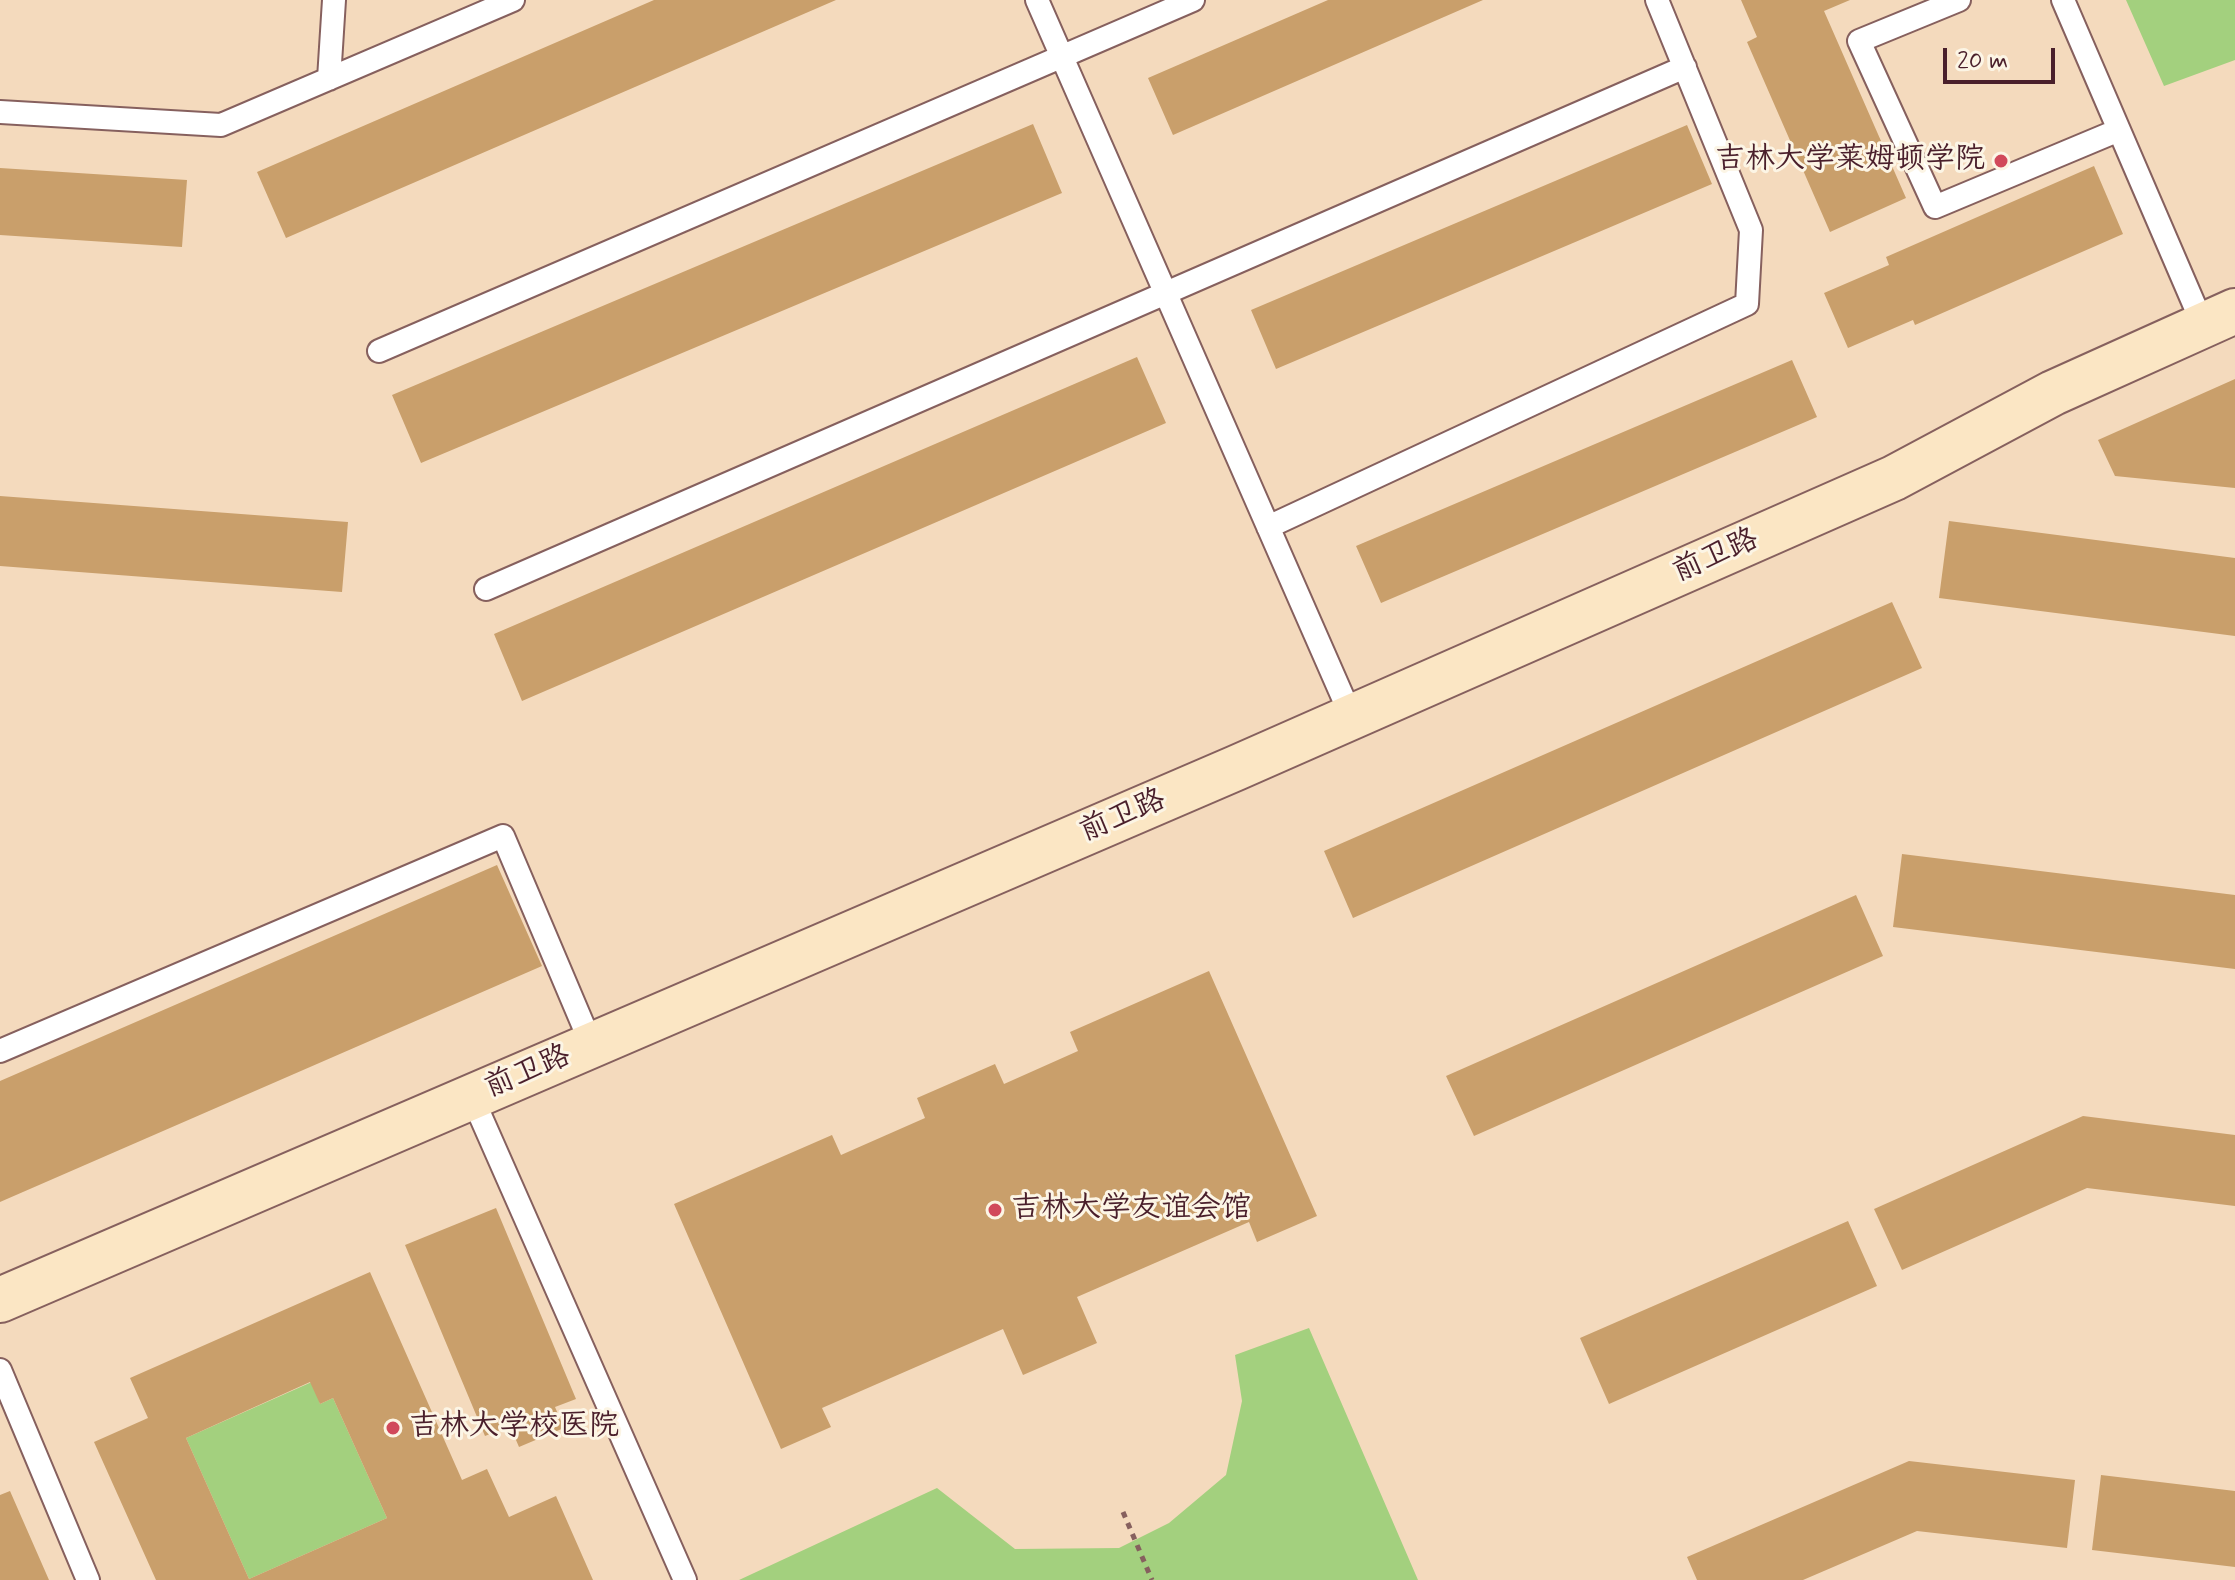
<!DOCTYPE html>
<html>
<head>
<meta charset="utf-8">
<style>
  body { margin:0 }
  #map { position:relative; width:2235px; height:1580px; overflow:hidden; background:#f4dabd; font-family:Mynerve,sans-serif }
  canvas { display:block }
  .scale { position:absolute; left:1943px; top:48px; width:112px; height:36px; box-sizing:border-box; border:4px solid #4a1f2b; border-top:0; padding-left:10px; font-size:24px; line-height:28px; white-space:nowrap; color:#4a1f2b; -webkit-text-stroke:6px #fcf5e5; paint-order:stroke }
</style>
</head>
<body>
<div id="map">
<canvas width="2235" height="1580"></canvas>
<div class="scale">20 m</div>
</div>
<script>
const g = document.querySelector('canvas').getContext('2d');
g.lineJoin = 'round';
function paint(path, color) { g.fillStyle = color; g.fill(path, 'evenodd'); }
const toPath = rows => new Path2D(rows.map(r => 'M' + r).join(''));
function trace(path, color, width, dash) { g.strokeStyle = color; g.lineWidth = width; g.lineCap = dash ? 'butt' : 'round'; g.setLineDash(dash || []); g.stroke(path); }
function drawText(font, color, halo, rows, align = 'center') {
  g.font = font + ' Mynerve,"LXGW WenKai TC",sans-serif'; g.lineWidth = 6; g.setLineDash([]); g.textBaseline = 'middle'; g.strokeStyle = halo; g.fillStyle = color; for (const [text, x, y, turn = 0] of rows) {
    g.save(); g.translate(x, y); g.rotate((+turn || 0) * Math.PI / 180); g.textAlign = isNaN(turn) ? turn : align; if (halo) g.strokeText(text, 0, 0); g.fillText(text, 0, 0); g.restore();
  }
}
paint(toPath([
  [2126,0,2235,0,2235,60,2164,86],
  [1309,1328,1418,1580,739,1580,937,1488,1015,1549,1119,1548,1169,1523,1226,1475,1242,1401,1235,1355],
  [314,1381,320,1404,333,1398,387,1518,249,1579,186,1438]
]), '#a3d07e');
paint(toPath([
  [654,0,836,0,286,238,257,172],
  [1328,0,1483,0,1173,135,1148,78],
  [1741,0,1850,0,1824,11,1906,198,1830,232,1747,42,1757,37],
  [1033,124,1062,193,421,463,392,395],
  [1687,125,1712,184,1276,369,1251,310],
  [2094,166,2123,234,1915,325,1913,320,1848,348,1824,293,1889,265,1886,257],
  [0,168,187,180,182,247,0,235],
  [1137,357,1166,423,522,701,494,634],
  [1792,360,1817,417,1381,603,1356,546],
  [2235,379,2235,488,2115,476,2098,440],
  [0,496,348,522,342,592,0,566],
  [1949,521,2235,558,2235,636,1939,598],
  [1892,602,1922,668,1353,918,1324,851],
  [1902,854,2235,895,2235,969,1893,927],
  [497,865,542,966,0,1202,0,1081],
  [1856,895,1883,956,1474,1136,1446,1076],
  [1209,971,1317,1216,1257,1242,1249,1222,1077,1297,1097,1343,1023,1375,1003,1329,822,1408,831,1427,781,1449,674,1204,832,1135,841,1155,925,1118,917,1098,995,1064,1004,1084,1078,1051,1070,1032],
  [2083,1116,2235,1135,2235,1206,2087,1188,1902,1270,1874,1209],
  [496,1208,576,1399,555,1407,564,1428,519,1447,510,1426,485,1436,405,1245],
  [1848,1221,1877,1286,1609,1404,1580,1338],
  [370,1272,462,1480,487,1469,509,1517,556,1496,593,1580,156,1580,94,1442,148,1418,130,1378],
  [310,1382,320,1404,333,1398,387,1518,249,1579,186,1438],
  [1909,1461,2075,1480,2067,1548,1917,1531,1803,1580,1697,1580,1687,1557],
  [2101,1475,2235,1491,2235,1567,2092,1550],
  [10,1491,49,1580,0,1580,0,1495]
]), '#c99f6b');
const lane = toPath([
  [1037,0,1352,718],
  [1959,0,1859,41,1935,207,2119,130],
  [2063,0,2203,325],
  [329,79,334,0],
  [0,112,221,125,513,0],
  [379,351,1193,0],
  [1268,527,1747,304,1751,230,1657,0],
  [486,589,1685,67],
  [0,1051,503,836,592,1046],
  [472,1097,685,1580],
  [0,1370,88,1580]
]);
const secondary = toPath([
  [0,1300,1236,768,1894,478,2053,393,2235,311]
]);
trace(lane, '#86605e', 26);
trace(secondary, '#86605e', 48);
trace(toPath([
  [1123,1512,1152,1580]
]), '#86605e', 5, [6, 6]);
trace(lane, '#fff', 22);
trace(secondary, '#fbe6c4', 44);
for (const [x, y, r, color] of [
  [2001,161,8,"#d1495b"],
  [995,1210,8,"#d1495b"],
  [393,1428,8,"#d1495b"]
]) { const dot = new Path2D(); dot.arc(x, y, r, 0, 2 * Math.PI); g.fillStyle = color; g.fill(dot); trace(dot, '#fcf5e5', 3); }
drawText('30px', '#4a1f2b', '#fcf5e5', [
  ["吉林大学莱姆顿学院",1985,161,"right"],
  ["吉林大学友谊会馆",1011,1210],
  ["吉林大学校医院",409,1428]
], 'left');
drawText('30px', '#4a1f2b', '#fcf5e5', [
  ["前卫路",1716,557,-24],
  ["前卫路",1123,817,-23],
  ["前卫路",528,1073,-23]
]);
</script>
</body>
</html>
